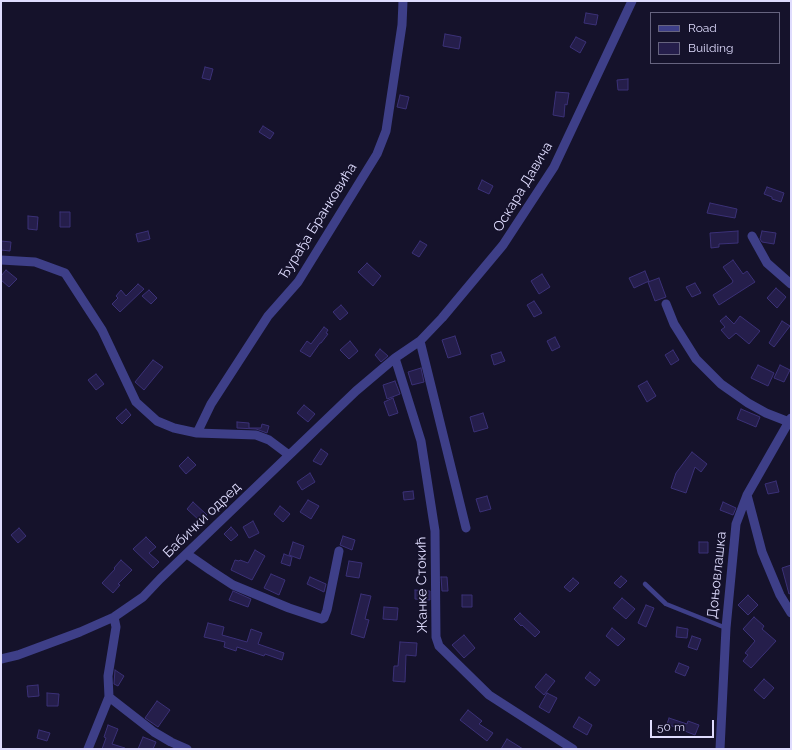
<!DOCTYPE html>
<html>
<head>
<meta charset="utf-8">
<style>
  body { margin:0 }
  #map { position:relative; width:792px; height:750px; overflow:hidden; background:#15122b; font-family:Raleway,sans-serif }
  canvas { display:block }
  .frame { position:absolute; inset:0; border:2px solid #dfdcfe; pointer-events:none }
  .legend { position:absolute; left:650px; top:12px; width:130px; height:52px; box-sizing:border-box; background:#15122b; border:1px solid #66637f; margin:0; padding:5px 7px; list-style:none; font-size:12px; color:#dfdcfe }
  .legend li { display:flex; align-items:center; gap:8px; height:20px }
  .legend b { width:20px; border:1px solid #66637f }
  .scale { position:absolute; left:650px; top:720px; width:64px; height:18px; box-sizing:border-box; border:2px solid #dfdcfe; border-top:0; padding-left:5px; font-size:12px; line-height:14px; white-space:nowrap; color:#dfdcfe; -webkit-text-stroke:3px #15122b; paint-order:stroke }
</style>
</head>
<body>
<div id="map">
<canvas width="792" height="750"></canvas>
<div class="frame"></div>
<ul class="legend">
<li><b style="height:5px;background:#3e3f88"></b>Road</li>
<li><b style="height:11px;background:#251e4b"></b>Building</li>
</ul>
<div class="scale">50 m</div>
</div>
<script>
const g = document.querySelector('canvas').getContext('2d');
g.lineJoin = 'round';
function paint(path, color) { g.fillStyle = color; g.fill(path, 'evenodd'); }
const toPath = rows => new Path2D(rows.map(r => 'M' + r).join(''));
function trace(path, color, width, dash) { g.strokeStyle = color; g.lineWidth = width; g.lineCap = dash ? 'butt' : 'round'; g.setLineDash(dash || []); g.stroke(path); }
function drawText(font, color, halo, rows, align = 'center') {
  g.font = font + ' Raleway,sans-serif'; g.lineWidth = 3.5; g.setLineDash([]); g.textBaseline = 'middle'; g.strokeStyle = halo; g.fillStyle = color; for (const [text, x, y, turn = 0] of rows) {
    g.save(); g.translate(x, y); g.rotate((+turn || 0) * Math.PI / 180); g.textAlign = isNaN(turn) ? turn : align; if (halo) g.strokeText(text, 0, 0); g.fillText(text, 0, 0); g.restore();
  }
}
const building = toPath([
  [586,13,598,15,596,25,584,23,586,13],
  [445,34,461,37,459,49,443,46,445,34],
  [576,37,586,42,580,53,570,47,576,37],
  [205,67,213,69,210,80,202,78,205,67],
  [628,79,628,90,618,90,617,80,628,79],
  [556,92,569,93,567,105,565,104,564,117,553,115,556,92],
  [400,95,409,97,406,109,397,107,400,95],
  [263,126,274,133,270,139,259,132,263,126],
  [482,180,493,186,489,194,478,189,482,180],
  [767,187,784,193,781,202,772,199,772,197,764,194,767,187],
  [710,203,737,209,735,218,707,213,710,203],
  [60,212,70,212,70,227,60,227,60,212],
  [28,216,38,217,37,230,28,229,28,216],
  [148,231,150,239,138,242,136,234,148,231],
  [738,231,738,243,719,244,719,247,711,248,710,233,738,231],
  [762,231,776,233,774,244,762,242,760,239,762,231],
  [1,241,11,242,10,251,1,250,1,241],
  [420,241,427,245,419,257,412,253,420,241],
  [733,260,743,274,747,271,755,282,719,305,713,295,732,283,733,281,723,267,733,260],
  [367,263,381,276,373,286,358,272,367,263],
  [6,270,17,279,9,287,1,280,1,276,6,270],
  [645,271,649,281,634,288,629,278,645,271],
  [542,274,550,287,539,294,531,281,542,274],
  [659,278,666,297,655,301,648,282,659,278],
  [695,283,701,293,692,297,686,287,695,283],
  [138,284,144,289,120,312,112,304,118,298,116,296,121,290,126,296,138,284],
  [776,288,786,297,777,308,767,298,776,288],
  [149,290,157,298,151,304,142,296,149,290],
  [534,301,542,313,534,317,527,305,534,301],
  [341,305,348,313,340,320,333,312,341,305],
  [726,316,734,324,740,316,760,331,749,344,736,333,729,339,721,330,725,327,720,321,726,316],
  [782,321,790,326,774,347,769,343,782,321],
  [324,327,328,330,326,333,328,334,321,343,320,343,310,357,300,351,307,341,311,344,324,327],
  [455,336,461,354,448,358,442,340,455,336],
  [555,337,560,347,552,351,547,341,555,337],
  [350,341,358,351,349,359,340,350,350,341],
  [380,349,388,356,381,362,375,355,380,349],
  [673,350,679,360,671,365,665,355,673,350],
  [501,352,505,361,494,365,491,355,501,352],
  [153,360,163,367,144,390,135,382,153,360],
  [758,365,774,373,768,386,751,378,758,365],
  [780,365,790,370,784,382,774,378,780,365],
  [421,368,424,382,412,385,408,372,421,368],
  [96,374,104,384,96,390,88,380,96,374],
  [395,381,400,394,387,399,383,385,395,381],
  [647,381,656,396,647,402,638,386,647,381],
  [393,398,398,413,389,416,384,402,393,398],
  [304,405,315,414,308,422,297,413,304,405],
  [126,409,131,415,122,424,116,418,126,409],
  [741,409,760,417,756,427,737,419,741,409],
  [483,413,488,428,474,432,470,417,483,413],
  [237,422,249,423,249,428,261,428,262,424,269,426,267,433,256,429,237,428,237,422],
  [321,449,328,454,321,465,313,461,321,449],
  [692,452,707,464,701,472,695,467,686,493,671,488,676,473,692,452],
  [188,457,196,465,186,474,179,466,188,457],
  [310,473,315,482,302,490,297,482,310,473],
  [776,481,779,492,768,494,765,484,776,481],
  [413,491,414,499,404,500,403,492,413,491],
  [487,496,491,509,480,512,476,499,487,496],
  [308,500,319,506,311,519,300,512,308,500],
  [193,502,207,515,201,522,187,509,193,502],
  [723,502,736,508,733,515,720,510,723,502],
  [280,506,290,514,283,522,274,514,280,506],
  [253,521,259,533,249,538,243,527,253,521],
  [231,527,238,535,231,541,224,534,231,527],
  [19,528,26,536,18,543,11,535,19,528],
  [343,536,355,540,352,550,340,545,343,536],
  [146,537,156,547,149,553,159,562,153,568,133,549,146,537],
  [293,542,304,546,300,559,289,555,293,542],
  [699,542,708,542,708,553,699,553,699,542],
  [255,550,265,556,252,580,231,570,235,560,239,561,240,560,248,563,255,550],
  [284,554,292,557,290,566,281,563,284,554],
  [121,560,132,570,118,584,120,585,113,593,102,583,115,569,114,568,121,560],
  [349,561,362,563,359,578,346,576,349,561],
  [791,565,791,593,789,594,782,568,791,565],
  [271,574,285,580,279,595,264,588,271,574],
  [621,576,627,581,620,588,614,583,621,576],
  [310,577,326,584,324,592,307,584,310,577],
  [441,577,447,577,448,591,442,591,441,577],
  [573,578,579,583,570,592,564,587,573,578],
  [415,590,430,591,430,600,415,599,415,590],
  [233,591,251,599,248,607,229,600,233,591],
  [361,594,371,596,365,619,369,620,364,638,351,634,361,594],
  [462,595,472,595,472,607,462,607,462,595],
  [748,595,758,605,748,615,738,605,748,595],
  [622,598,635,609,626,619,613,608,622,598],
  [646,605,654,608,646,627,638,623,646,605],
  [384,607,398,608,397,620,383,619,384,607],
  [520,613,540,632,535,637,522,625,521,626,514,619,520,613],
  [754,617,764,626,762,629,776,641,751,668,743,661,748,655,745,653,755,641,743,629,754,617],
  [208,623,224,627,222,635,247,642,251,629,262,633,258,644,284,653,282,660,265,654,264,656,237,647,236,651,224,647,225,642,204,637,208,623],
  [677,627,688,629,687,638,676,637,677,627],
  [612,628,625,639,618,646,606,636,612,628],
  [464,635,475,648,464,658,452,645,464,635],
  [692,636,701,639,697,650,688,647,692,636],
  [400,642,417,643,416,656,406,655,405,682,393,681,394,666,398,666,400,642],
  [679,663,689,667,685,676,675,672,679,663],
  [115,670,124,676,118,686,114,684,115,670],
  [590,672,600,680,595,686,585,678,590,672],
  [546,674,555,681,544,695,535,687,546,674],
  [764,679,774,688,764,699,754,690,764,679],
  [38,685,39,696,28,697,27,686,38,685],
  [47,693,59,694,58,706,47,706,47,693],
  [547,693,557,698,549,713,539,707,547,693],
  [157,701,170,710,158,727,145,718,157,701],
  [468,710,482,721,479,724,493,733,487,741,460,720,468,710],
  [579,717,592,725,587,735,573,727,579,717],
  [669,718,687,724,688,721,699,725,695,735,667,724,669,718],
  [108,725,118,729,112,744,125,748,125,749,102,749,106,738,104,737,108,725],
  [39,730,50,733,47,741,37,738,39,730],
  [143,737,156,742,153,749,138,749,143,737],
  [507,739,523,749,501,749,507,739]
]);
paint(building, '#251e4b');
trace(building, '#3b3177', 1);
trace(toPath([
  [645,584,666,604,726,628]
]), '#3e3f88', 4.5);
trace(toPath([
  [752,236,767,263,791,284],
  [1,260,35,262,65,273,102,330,136,402,157,421,174,428,197,433,256,435,269,440,289,455],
  [666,304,674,324,696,359,721,384,748,403,766,413,789,422],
  [420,341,466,528],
  [395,358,421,441,435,531,436,637,439,646,489,695,573,749],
  [197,433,211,404,268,316,298,282,377,154,386,131,402,25,403,1],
  [747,495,762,552,780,595,791,613],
  [187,554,210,570,233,585,289,608,322,619,324,618,327,610,339,551],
  [1,659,18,655,80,632,114,617,143,597,160,579,356,391,395,358,420,341,442,318,503,245,554,167,632,1],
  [109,697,154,732,171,742,187,749],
  [88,749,109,697,108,676,116,627,114,617],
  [720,749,726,628,736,524,747,495,791,418]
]), '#3e3f88', 9);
drawText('14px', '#dfdcfe', '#15122b', [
  ["Оскара Давича",523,187,-59],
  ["Ђурађа Бранковића",318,221,-58],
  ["Бабички одред",202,520,-44],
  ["Доњовлашка",717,575,-84],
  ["Жанке Стокић",422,585,-91]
]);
</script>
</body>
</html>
